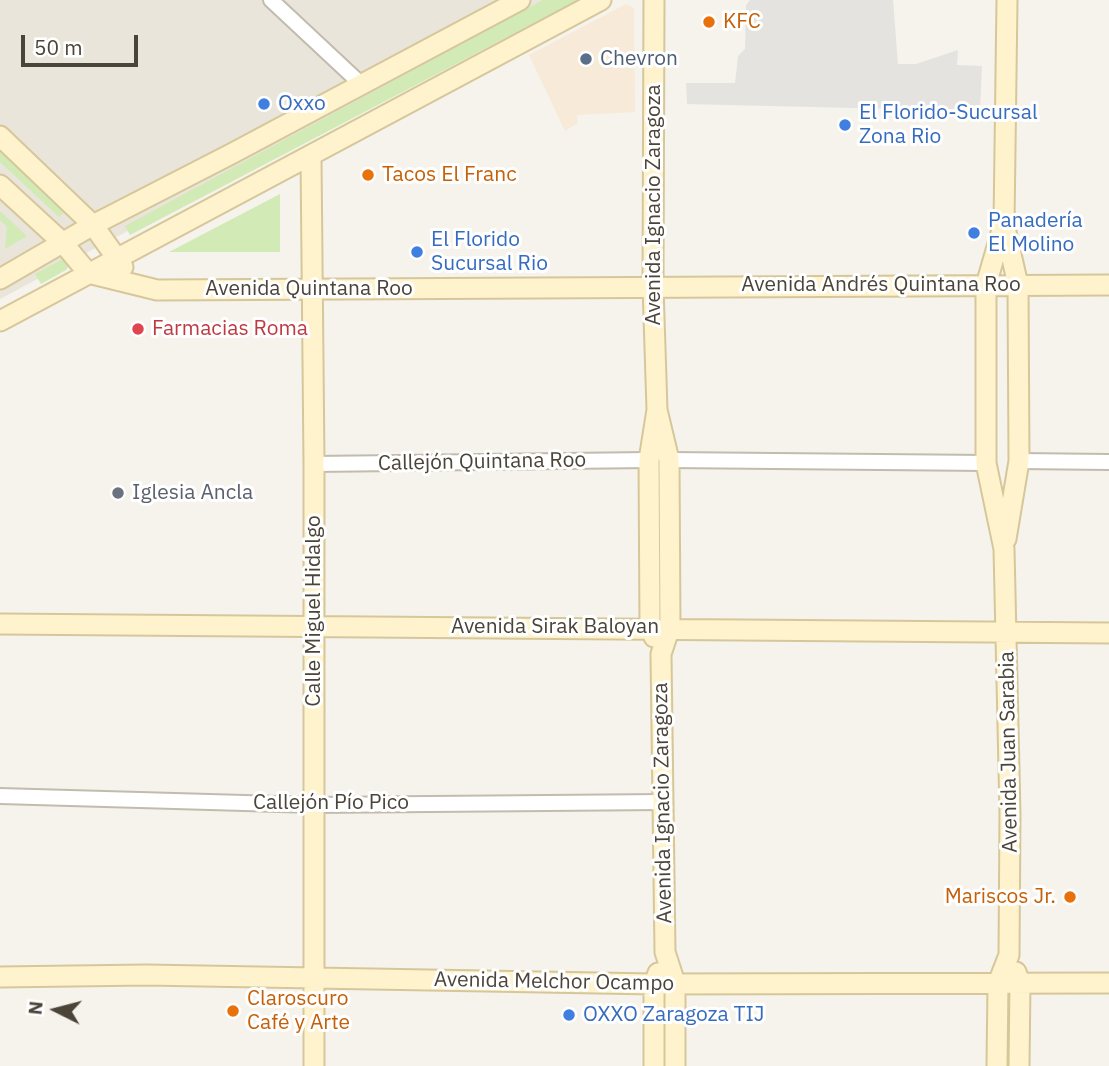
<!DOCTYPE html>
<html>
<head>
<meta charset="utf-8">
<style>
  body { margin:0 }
  #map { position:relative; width:1109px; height:1066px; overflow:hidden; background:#f6f3ec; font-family:"IBM Plex Sans",sans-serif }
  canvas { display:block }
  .north { position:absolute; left:21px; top:975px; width:70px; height:70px; -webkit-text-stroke:5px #fff; paint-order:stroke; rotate:276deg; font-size:19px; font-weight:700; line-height:28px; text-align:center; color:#4b4439 }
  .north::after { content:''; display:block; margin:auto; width:24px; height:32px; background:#4b4439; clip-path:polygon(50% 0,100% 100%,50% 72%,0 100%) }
  .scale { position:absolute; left:21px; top:35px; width:117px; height:32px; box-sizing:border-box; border:4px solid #4b4439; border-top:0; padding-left:9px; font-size:21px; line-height:24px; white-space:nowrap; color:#4b4439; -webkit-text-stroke:5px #fff; paint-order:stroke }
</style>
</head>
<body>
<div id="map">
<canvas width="1109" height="1066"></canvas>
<div class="north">N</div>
<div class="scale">50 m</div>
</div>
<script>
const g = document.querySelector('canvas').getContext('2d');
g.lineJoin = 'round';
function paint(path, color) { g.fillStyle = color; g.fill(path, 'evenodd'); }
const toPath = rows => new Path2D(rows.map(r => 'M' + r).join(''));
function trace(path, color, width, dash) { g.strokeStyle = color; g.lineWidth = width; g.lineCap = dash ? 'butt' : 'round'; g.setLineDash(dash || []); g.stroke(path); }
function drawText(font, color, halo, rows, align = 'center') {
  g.font = font + ' "IBM Plex Sans",sans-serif'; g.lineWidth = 6; g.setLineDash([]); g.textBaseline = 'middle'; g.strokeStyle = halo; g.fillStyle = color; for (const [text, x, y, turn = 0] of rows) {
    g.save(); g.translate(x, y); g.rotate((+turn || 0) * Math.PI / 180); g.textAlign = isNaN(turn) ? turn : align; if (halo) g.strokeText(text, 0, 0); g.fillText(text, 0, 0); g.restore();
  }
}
paint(toPath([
  [0,0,562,0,0,299]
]), '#eae5da');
paint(toPath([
  [626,4,634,8,635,112,577,115,578,123,565,131,529,55]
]), '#f7ead8');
paint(toPath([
  [543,0,578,0,130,235,125,226],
  [0,150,65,211,59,217,0,162],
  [280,194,280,252,169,252],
  [0,211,27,236,5,249,7,227,0,220],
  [63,259,67,261,69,266,66,270,41,284,35,274]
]), '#d2eab5');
paint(toPath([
  [750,0,893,0,898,64,916,64,958,50,957,65,982,66,980,111,687,104,686,83,735,83,738,56,745,49,746,5]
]), '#e5e3e0');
const street = toPath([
  [271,0,362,85],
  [669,460,986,463],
  [1019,461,1109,462],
  [314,464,649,460],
  [0,796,314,805,663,802]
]);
const secondary = toPath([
  [0,136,93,225,123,267],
  [311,157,314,464,314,1066],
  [0,185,63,243,88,273,157,290,1109,285],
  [0,279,93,225,233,153,520,0],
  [0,321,601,0],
  [657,410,669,460,670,627,661,654,665,952,675,983,675,1066],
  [1006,539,1019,461,1018,285,1004,223,1007,0],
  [0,624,1109,633],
  [654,637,650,627,649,460,657,410,653,286,654,0],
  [1016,972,1020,983,1019,1066],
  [0,977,146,975,654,984,1109,983],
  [654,1066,654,984,658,973],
  [997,1066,998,983,1009,955,1010,814,1004,549,986,463,986,285,1004,223]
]);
trace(street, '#c2bbae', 18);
trace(secondary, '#d6c79b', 23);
trace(street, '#fff', 14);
trace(secondary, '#fff3cd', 19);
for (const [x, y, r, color] of [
  [709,22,7,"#e8710a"],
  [586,59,7,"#5c6f8a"],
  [264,104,7,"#3f7fe0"],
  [845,125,7,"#3f7fe0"],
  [368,175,7,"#e8710a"],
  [974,233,7,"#3f7fe0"],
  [417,252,7,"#3f7fe0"],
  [138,329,7,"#e0444e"],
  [118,493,7,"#6b7280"],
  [1070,897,7,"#e8710a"],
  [233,1011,7,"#e8710a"],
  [569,1015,7,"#3f7fe0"]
]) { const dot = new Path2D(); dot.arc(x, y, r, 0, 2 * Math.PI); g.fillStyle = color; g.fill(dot); trace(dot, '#fff', 2.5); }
drawText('21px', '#c56008', '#fff', [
  ["KFC",723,22],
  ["Tacos El Franc",382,175],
  ["Mariscos Jr.",1056,897,"right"],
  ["Claroscuro",247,999],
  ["Café y Arte",247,1023]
], 'left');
drawText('21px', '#4e5e75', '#fff', [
  ["Chevron",600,59]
], 'left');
drawText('21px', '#366cbe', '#fff', [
  ["Oxxo",278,104],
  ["El Florido-Sucursal",859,113],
  ["Zona Rio",859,137],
  ["Panadería",988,221],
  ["El Molino",988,245],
  ["El Florido",431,240],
  ["Sucursal Rio",431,264],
  ["OXXO Zaragoza TIJ",583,1015]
], 'left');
drawText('21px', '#4b4439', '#fff', [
  ["Avenida Ignacio Zaragoza",654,205,-90],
  ["Avenida Andrés Quintana Roo",881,285],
  ["Avenida Quintana Roo",309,289],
  ["Callejón Quintana Roo",482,462,-1],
  ["Calle Miguel Hidalgo",314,611,-90],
  ["Avenida Sirak Baloyan",555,627],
  ["Avenida Juan Sarabia",1009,752,-91],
  ["Callejón Pío Pico",331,803],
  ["Avenida Ignacio Zaragoza",663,803,-91],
  ["Avenida Melchor Ocampo",554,982,1]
]);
drawText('21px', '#be3a42', '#fff', [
  ["Farmacias Roma",152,329]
], 'left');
drawText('21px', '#5b616d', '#fff', [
  ["Iglesia Ancla",132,493]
], 'left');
</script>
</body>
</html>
